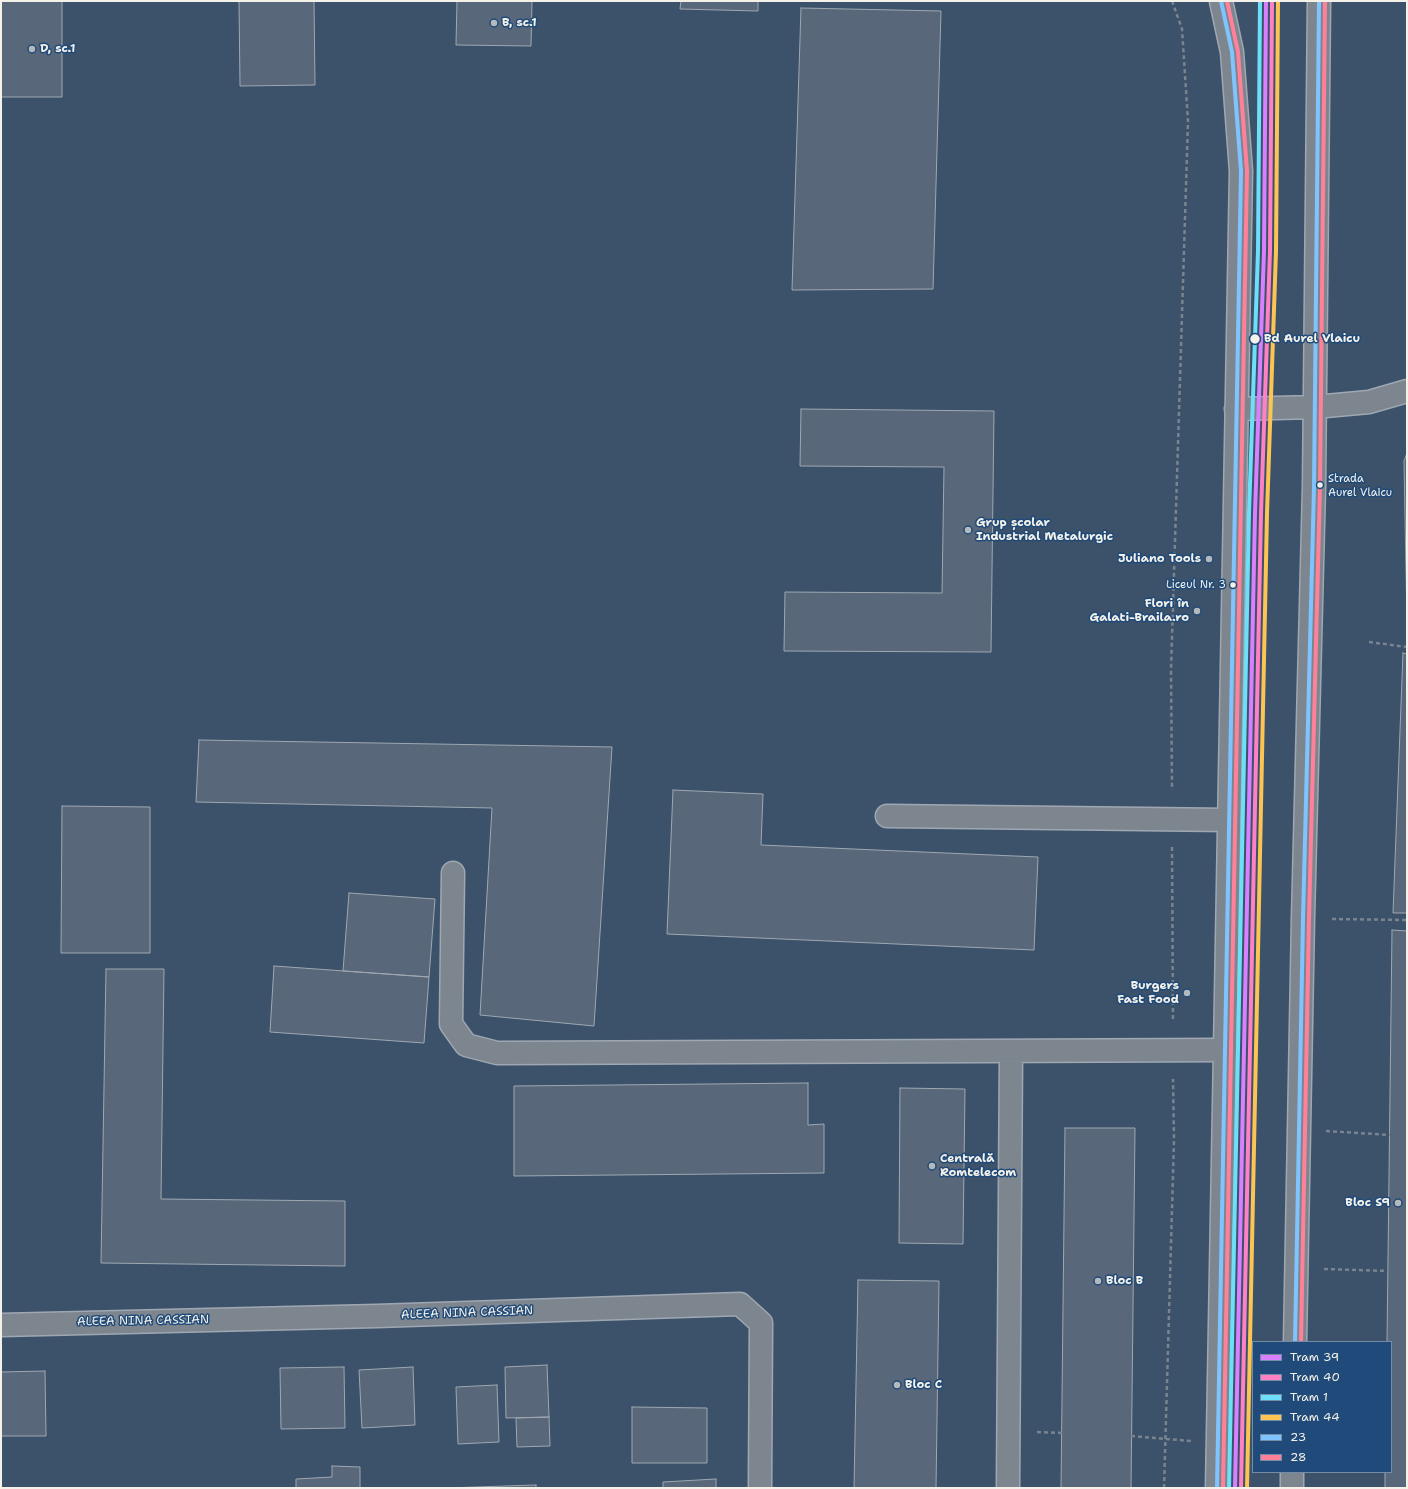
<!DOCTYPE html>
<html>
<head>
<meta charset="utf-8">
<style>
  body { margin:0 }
  #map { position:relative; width:1408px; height:1489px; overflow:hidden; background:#3c526a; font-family:"Shantell Sans",sans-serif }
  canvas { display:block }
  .frame { position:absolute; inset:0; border:2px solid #f4f1e8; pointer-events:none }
  .legend { position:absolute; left:1252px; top:1341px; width:140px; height:132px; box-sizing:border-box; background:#1f4a7a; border:1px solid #748da6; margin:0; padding:5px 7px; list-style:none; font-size:12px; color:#f4f1e8 }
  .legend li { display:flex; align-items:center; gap:8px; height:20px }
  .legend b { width:20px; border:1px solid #748da6 }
</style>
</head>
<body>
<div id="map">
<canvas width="1408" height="1489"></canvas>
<div class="frame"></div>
<ul class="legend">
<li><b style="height:5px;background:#d880ff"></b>Tram 39</li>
<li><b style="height:5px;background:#ff80c5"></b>Tram 40</li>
<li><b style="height:5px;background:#6ddff8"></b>Tram 1</li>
<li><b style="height:5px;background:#fcc553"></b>Tram 44</li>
<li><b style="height:5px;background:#80c4ff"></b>23</li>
<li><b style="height:5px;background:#ff8098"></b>28</li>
</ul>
</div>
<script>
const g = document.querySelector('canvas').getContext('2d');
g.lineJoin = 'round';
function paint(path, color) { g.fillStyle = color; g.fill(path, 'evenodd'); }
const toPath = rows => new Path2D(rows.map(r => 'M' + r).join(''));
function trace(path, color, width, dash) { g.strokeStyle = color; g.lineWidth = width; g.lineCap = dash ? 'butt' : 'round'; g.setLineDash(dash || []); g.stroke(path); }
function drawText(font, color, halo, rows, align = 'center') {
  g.font = font + ' "Shantell Sans",sans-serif'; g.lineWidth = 3; g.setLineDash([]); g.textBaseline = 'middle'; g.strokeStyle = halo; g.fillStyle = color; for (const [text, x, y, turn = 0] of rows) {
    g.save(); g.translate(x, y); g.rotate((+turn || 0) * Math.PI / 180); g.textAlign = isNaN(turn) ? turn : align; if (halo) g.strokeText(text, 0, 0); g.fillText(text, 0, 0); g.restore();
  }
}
const building = toPath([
  [1,1,62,1,62,97,1,97,1,1],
  [239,1,314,1,315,85,240,86,239,1],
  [457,1,532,1,531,46,456,45,457,1],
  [681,1,758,1,758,11,680,9,681,1],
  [801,8,941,11,933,289,792,290,801,8],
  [801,409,994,411,991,652,784,651,785,592,942,593,944,467,800,466,801,409],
  [1407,453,1407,625,1404,461,1407,453],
  [1403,653,1407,654,1407,913,1393,913,1403,653],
  [199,740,612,747,594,1026,480,1015,492,808,196,802,199,740],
  [673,790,763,794,761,845,1038,857,1034,950,667,934,673,790],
  [62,806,150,807,150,953,61,953,62,806],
  [349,893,435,899,429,977,343,971,349,893],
  [1392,930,1407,931,1407,1488,1385,1488,1385,1472,1391,1472,1391,1342,1387,1342,1392,930],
  [274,966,429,977,424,1043,270,1032,274,966],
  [106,969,164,969,161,1199,345,1201,345,1266,101,1263,106,969],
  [808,1083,808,1125,824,1124,824,1173,514,1176,514,1086,808,1083],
  [900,1088,965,1089,963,1244,899,1243,900,1088],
  [1065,1128,1135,1128,1131,1488,1061,1488,1065,1128],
  [858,1280,939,1281,936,1488,854,1488,858,1280],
  [547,1365,549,1417,506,1418,505,1367,547,1365],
  [344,1367,345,1428,281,1429,280,1368,344,1367],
  [413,1367,415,1425,362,1428,359,1370,413,1367],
  [45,1371,46,1436,1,1436,1,1372,45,1371],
  [497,1385,499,1442,458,1444,456,1387,497,1385],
  [632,1407,707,1408,707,1463,632,1463,632,1407],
  [549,1417,550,1446,517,1447,516,1418,549,1417],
  [332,1466,360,1467,360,1488,296,1488,296,1479,332,1477,332,1466],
  [716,1479,716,1488,663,1488,663,1482,716,1479],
  [536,1485,536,1488,446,1488,536,1485]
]);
paint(building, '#586779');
trace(building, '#9fa8b2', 1);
const minor = toPath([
  [887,816,1228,820],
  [453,873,451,1024,466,1045,497,1053,1225,1050],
  [1,1325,377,1316,740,1304,761,1323,760,1488],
  [1008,1488,1011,1052]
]);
const major = toPath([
  [1236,409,1315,407,1369,402,1407,391],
  [1295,1342,1303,918,1314,487,1319,1],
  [1217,1488,1241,171,1232,52,1221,1],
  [1292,1488,1292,1472]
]);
trace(minor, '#9fa8b2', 25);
trace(major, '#9fa8b2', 25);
trace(toPath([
  [1172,1,1182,29,1188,121,1171,670,1172,790],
  [1369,642,1407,647],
  [1172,847,1173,1022],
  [1332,919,1407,920],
  [1326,1131,1390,1135],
  [1324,1269,1388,1271],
  [1037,1432,1062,1433],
  [1131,1436,1191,1441],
  [1164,1488,1174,1140,1173,1079]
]), '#79848f', 2.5, [4, 3]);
trace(minor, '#7d868e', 22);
trace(major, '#7d868e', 22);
trace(toPath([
  [1295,1342,1303,918,1314,487,1319,1],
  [1217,1488,1241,171,1232,52,1221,1]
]), '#80c4ff', 4);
trace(toPath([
  [1301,1342,1309,918,1320,487,1325,1],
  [1223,1488,1247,171,1238,52,1227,1]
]), '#ff8098', 4);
trace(toPath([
  [1235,1488,1255,513,1264,251,1266,1]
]), '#d880ff', 4);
trace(toPath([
  [1241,1488,1261,513,1270,251,1272,1]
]), '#ff80c5', 4);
trace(toPath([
  [1229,1488,1249,513,1258,251,1260,1]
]), '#6ddff8', 4);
trace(toPath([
  [1247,1488,1267,513,1276,251,1278,1]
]), '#fcc553', 4);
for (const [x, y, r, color] of [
  [494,23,4,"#b4b9bc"],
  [32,49,4,"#b4b9bc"],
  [1255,339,5.5,"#f4f1e8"],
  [1320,485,3.5,"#f4f1e8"],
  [968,530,4,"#b4b9bc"],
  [1209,559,4,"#b4b9bc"],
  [1233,585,3.5,"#f4f1e8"],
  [1197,611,4,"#b4b9bc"],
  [1187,993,4,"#b4b9bc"],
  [932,1166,4,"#b4b9bc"],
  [1398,1203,4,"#b4b9bc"],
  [1098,1281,4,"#b4b9bc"],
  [897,1385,4,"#b4b9bc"]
]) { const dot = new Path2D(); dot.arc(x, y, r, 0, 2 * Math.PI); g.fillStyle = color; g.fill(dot); trace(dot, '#1f4a7a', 1.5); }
drawText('11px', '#f4f1e8', '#1f4a7a', [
  ["Strada",1328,479],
  ["Aurel Vlaicu",1328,493],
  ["Liceul Nr. 3",1226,585,"right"]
], 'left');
drawText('bold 12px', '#f4f1e8', '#1f4a7a', [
  ["B, sc.1",502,23],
  ["D, sc.1",40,49],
  ["Grup școlar",976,523],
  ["Industrial Metalurgic",976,537],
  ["Juliano Tools",1201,559,"right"],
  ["Flori în",1189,604,"right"],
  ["Galati-Braila.ro",1189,618,"right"],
  ["Burgers",1179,986,"right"],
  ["Fast Food",1179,1000,"right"],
  ["Centrală",940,1159],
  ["Romtelecom",940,1173],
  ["Bloc S9",1390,1203,"right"],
  ["Bloc B",1106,1281],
  ["Bloc C",905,1385]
], 'left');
drawText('bold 12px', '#f4f1e8', '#1f4a7a', [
  ["Bd Aurel Vlaicu",1264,339]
], 'left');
drawText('12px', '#f4f1e8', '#1f4a7a', [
  ["ALEEA NINA CASSIAN",467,1313,-2],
  ["ALEEA NINA CASSIAN",143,1321,-1]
]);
</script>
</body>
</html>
